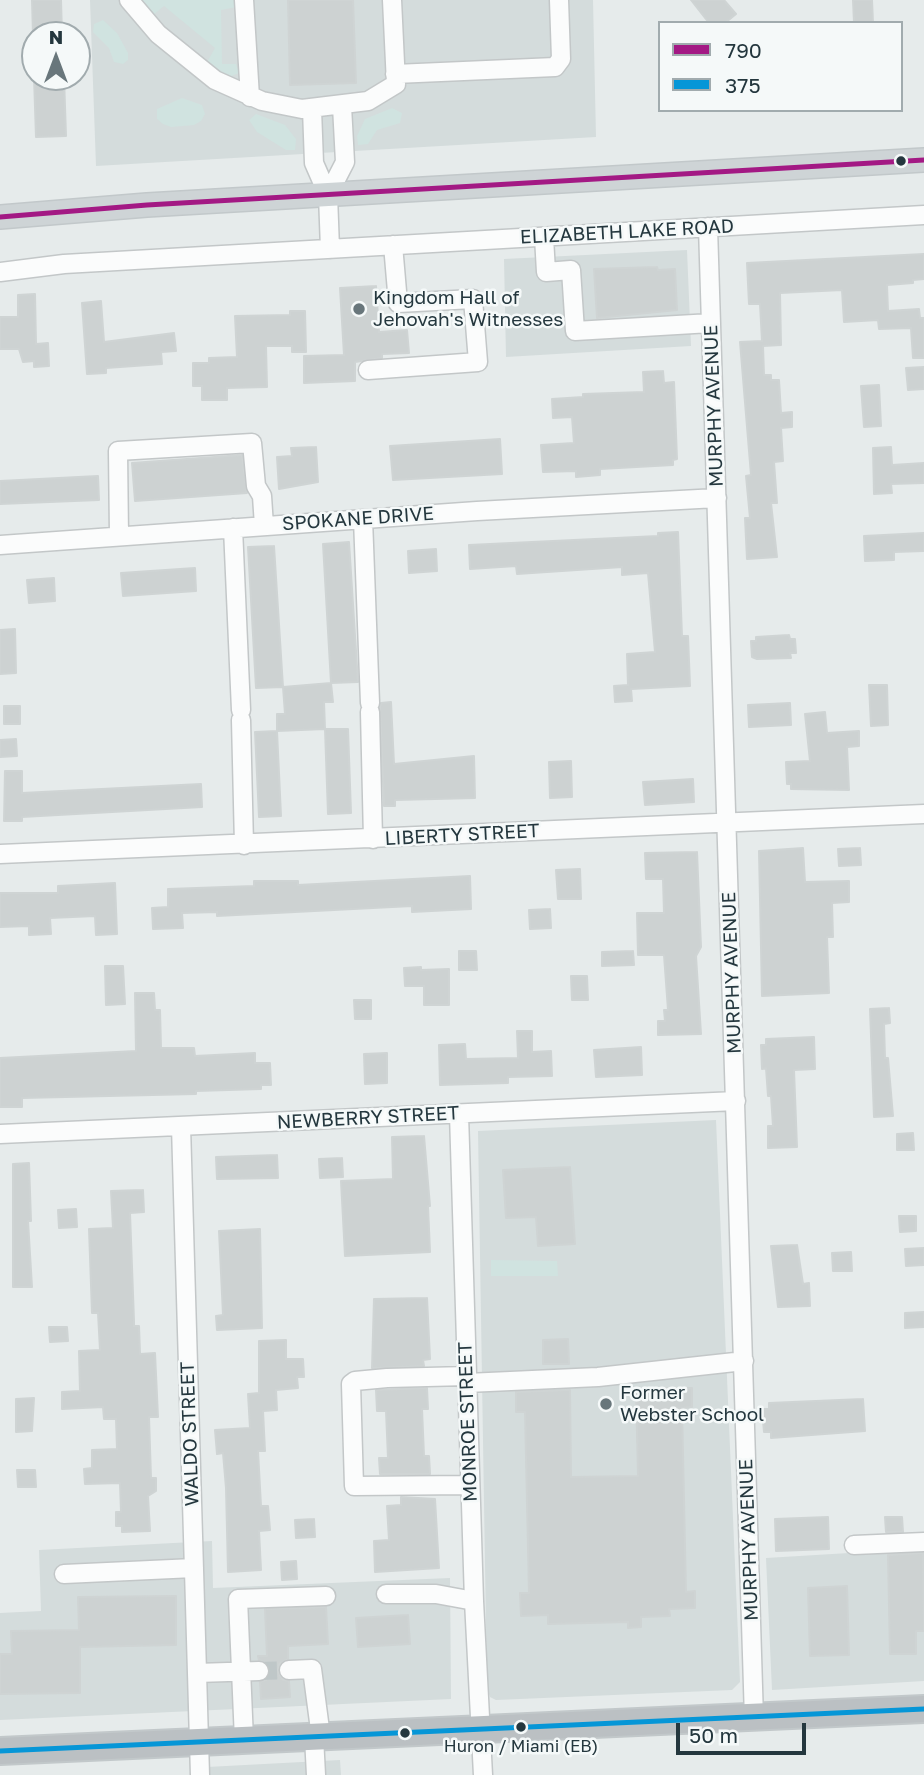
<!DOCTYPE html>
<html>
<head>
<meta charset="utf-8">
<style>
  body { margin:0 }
  #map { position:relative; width:924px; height:1775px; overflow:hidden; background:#e6ebeb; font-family:"Golos Text",sans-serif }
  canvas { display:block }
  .legend { position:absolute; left:658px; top:21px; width:245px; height:91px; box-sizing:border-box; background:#f5f9f9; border:2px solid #a1abae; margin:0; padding:9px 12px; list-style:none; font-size:21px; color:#24373e }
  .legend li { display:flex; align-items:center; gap:14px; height:35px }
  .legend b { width:35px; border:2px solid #a1abae }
  .north { position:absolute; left:21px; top:21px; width:70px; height:70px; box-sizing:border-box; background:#f5f9f9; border:2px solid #a1abae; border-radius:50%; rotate:0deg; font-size:19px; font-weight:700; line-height:28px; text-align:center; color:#24373e }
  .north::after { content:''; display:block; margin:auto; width:24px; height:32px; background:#68767b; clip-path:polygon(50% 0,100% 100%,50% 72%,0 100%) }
  .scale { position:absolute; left:676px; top:1723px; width:130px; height:32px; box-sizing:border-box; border:4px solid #24373e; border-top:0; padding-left:9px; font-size:21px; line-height:24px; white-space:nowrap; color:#24373e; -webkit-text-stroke:5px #f5f9f9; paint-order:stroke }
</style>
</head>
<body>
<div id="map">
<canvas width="924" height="1775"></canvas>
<ul class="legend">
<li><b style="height:9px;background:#a31984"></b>790</li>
<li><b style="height:9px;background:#0696d7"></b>375</li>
</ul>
<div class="north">N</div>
<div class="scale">50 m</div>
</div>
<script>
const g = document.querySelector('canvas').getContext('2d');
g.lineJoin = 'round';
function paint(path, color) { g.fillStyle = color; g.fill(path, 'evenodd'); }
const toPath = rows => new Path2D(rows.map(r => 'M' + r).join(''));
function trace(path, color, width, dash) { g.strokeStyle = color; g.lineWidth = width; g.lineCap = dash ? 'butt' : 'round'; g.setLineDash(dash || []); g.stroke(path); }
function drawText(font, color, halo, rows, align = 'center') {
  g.font = font + ' "Golos Text",sans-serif'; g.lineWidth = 5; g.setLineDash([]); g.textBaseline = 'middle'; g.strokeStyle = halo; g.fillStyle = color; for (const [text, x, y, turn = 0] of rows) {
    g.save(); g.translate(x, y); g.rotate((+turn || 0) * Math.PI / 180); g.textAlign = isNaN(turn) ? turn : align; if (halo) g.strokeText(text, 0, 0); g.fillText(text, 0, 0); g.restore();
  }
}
paint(toPath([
  [90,0,593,0,596,137,96,166],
  [687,250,691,346,506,357,504,259],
  [716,1120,740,1682,732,1690,496,1700,490,1697,487,1688,478,1131],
  [924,1537,924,1681,772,1690,766,1558,849,1553,849,1539],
  [212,1541,213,1588,450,1578,451,1699,0,1720,0,1613,41,1611,39,1550],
  [340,1760,341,1775,207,1775,207,1767]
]), '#d4dcdc');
paint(toPath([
  [138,0,234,0,236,7,221,10,222,64,236,64,239,73,229,77,218,73,206,64,215,48,164,6,153,15],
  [103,20,117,33,128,53,128,60,123,64,114,62,109,48,93,32,94,24],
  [182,98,202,105,205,114,201,121,194,125,171,127,163,124,157,119,157,109],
  [392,108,402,113,400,123,377,130,368,144,358,145,357,136,365,119],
  [256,114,285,125,296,139,295,150,286,150,257,132,249,120],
  [491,1260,557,1261,558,1276,491,1276]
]), '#d0e3e0');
const building = toPath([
  [32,0,61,0,62,35,33,35,32,0],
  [288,0,353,0,356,83,290,85,288,0],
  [691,0,724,0,736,14,725,23,709,23,691,0],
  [853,0,872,0,873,23,854,23,853,0],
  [34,77,64,77,66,136,36,137,34,77],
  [924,254,924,279,913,280,913,283,887,285,888,311,919,309,920,318,924,318,924,358,913,358,911,328,879,329,878,320,844,322,842,290,780,293,781,345,763,346,764,375,771,375,771,380,779,380,781,413,792,412,792,427,781,428,783,461,774,462,777,503,771,503,777,557,747,559,745,518,750,518,746,476,751,475,740,342,762,341,760,304,749,304,747,263,924,254],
  [657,267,658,270,675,269,677,310,597,318,594,269,657,267],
  [376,286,379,332,407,330,409,353,382,354,382,358,355,362,355,381,304,383,304,356,344,355,340,288,376,286],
  [35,294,36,344,48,343,49,366,34,367,34,361,23,362,19,349,0,349,0,317,18,317,18,295,35,294],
  [101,301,104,342,174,333,176,351,161,352,162,364,106,368,106,373,87,374,82,303,101,301],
  [290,311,305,311,306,352,292,352,292,346,266,346,267,387,227,388,227,400,202,400,202,386,193,386,193,363,209,363,209,358,237,357,235,316,290,315,290,311],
  [924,367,924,389,908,390,906,368,924,367],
  [663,371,664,383,674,382,677,459,673,460,673,465,600,469,600,475,576,477,576,471,543,472,541,445,574,443,572,417,553,418,552,399,583,397,583,394,644,392,643,372,663,371],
  [879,385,881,426,864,427,861,386,879,385],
  [500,439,502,474,393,480,390,446,500,439],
  [316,447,318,482,279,489,277,457,292,456,291,448,316,447],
  [891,447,892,465,924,463,924,483,891,484,892,493,874,494,873,448,891,447],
  [242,455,247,493,135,501,132,463,242,455],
  [98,476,99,500,0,504,0,481,98,476],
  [678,532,682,636,688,636,690,686,631,689,632,701,615,702,614,686,628,685,627,654,655,652,648,573,622,575,622,567,517,574,516,566,470,569,469,545,658,536,658,533,678,532],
  [924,533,924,551,894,552,894,560,865,561,864,536,924,533],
  [349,542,358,682,331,683,323,544,349,542],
  [274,546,283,687,256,688,248,547,274,546],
  [436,549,437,571,409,573,408,551,436,549],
  [195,568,196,591,123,596,121,573,195,568],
  [54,578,55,601,29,603,27,580,54,578],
  [15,629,16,673,0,674,0,630,15,629],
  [789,635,790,639,795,639,796,653,790,653,791,658,757,659,752,657,751,641,756,641,756,637,789,635],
  [331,683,333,702,324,702,325,729,277,731,277,714,285,714,283,687,331,683],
  [869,685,887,685,888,725,871,726,869,685],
  [391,702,394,764,474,756,475,798,395,800,395,806,384,806,380,708,381,703,391,702],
  [790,703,791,725,749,727,748,705,790,703],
  [4,706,20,706,20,724,4,724,4,706],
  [825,712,827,733,859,731,859,746,847,747,849,790,791,789,791,784,787,784,786,762,810,761,805,714,825,712],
  [325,729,348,729,351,813,328,814,325,729],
  [277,731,281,816,259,817,255,732,277,731],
  [16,739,17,756,0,757,0,740,16,739],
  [571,761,572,797,550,798,549,762,571,761],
  [5,771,22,771,22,793,201,784,202,807,22,817,22,821,4,821,5,771],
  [693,779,694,802,645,805,643,782,693,779],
  [803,848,805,882,849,881,849,902,832,903,833,937,827,937,829,993,762,996,759,851,803,848],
  [860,848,861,865,839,866,838,849,860,848],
  [697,852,701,947,696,956,701,1034,658,1035,658,1021,665,1021,664,1010,668,1010,664,955,638,955,637,913,664,913,663,879,646,879,645,853,697,852],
  [580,869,581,899,558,899,556,870,580,869],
  [470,876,471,909,412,912,412,906,217,916,217,912,182,913,183,928,153,929,152,908,168,907,168,889,254,886,254,881,298,881,298,885,470,876],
  [115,883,117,934,96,935,95,916,50,918,51,934,29,935,29,926,0,927,0,893,58,893,58,886,115,883],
  [550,909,551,928,530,929,529,910,550,909],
  [459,951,476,951,477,970,459,970,459,951],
  [633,951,634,965,602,966,602,952,633,951],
  [105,966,123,966,125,1004,106,1005,105,966],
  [421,967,421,970,449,969,449,1005,424,1005,424,986,405,986,404,968,421,967],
  [571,976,587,976,588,1000,572,1000,571,976],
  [135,993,154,993,155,1010,160,1010,161,1048,194,1048,195,1056,255,1053,255,1063,270,1063,271,1085,261,1085,261,1089,196,1091,196,1094,22,1098,22,1107,0,1107,0,1058,136,1051,135,993],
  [354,1000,371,1000,371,1019,355,1019,354,1000],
  [889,1008,890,1023,884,1024,885,1058,888,1058,893,1116,874,1117,870,1009,889,1008],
  [517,1031,532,1031,532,1052,551,1051,552,1076,508,1077,508,1083,440,1085,439,1045,465,1044,466,1059,518,1058,517,1031],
  [814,1037,815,1069,794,1070,797,1147,768,1148,768,1126,773,1126,771,1096,768,1096,766,1068,762,1069,761,1045,766,1045,766,1039,814,1037],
  [641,1047,642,1075,596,1077,594,1050,641,1047],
  [387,1053,387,1083,365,1084,364,1054,387,1053],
  [913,1133,914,1150,897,1150,897,1134,913,1133],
  [424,1136,430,1206,428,1206,430,1252,345,1256,341,1181,393,1179,392,1137,424,1136],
  [277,1155,278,1178,217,1179,216,1157,277,1155],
  [342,1158,343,1177,320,1178,319,1159,342,1158],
  [29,1163,31,1221,28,1221,32,1287,13,1287,13,1164,29,1163],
  [570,1167,575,1244,538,1246,536,1217,506,1218,503,1170,570,1167],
  [143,1190,144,1212,130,1213,134,1321,134,1326,139,1326,140,1354,155,1353,158,1417,149,1417,151,1478,156,1478,156,1491,148,1496,150,1531,122,1532,122,1526,116,1526,116,1512,121,1512,120,1483,85,1484,84,1469,92,1468,92,1450,117,1449,116,1419,104,1419,103,1407,62,1409,62,1392,80,1391,79,1351,100,1350,98,1313,92,1313,89,1229,113,1228,111,1191,143,1190],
  [76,1209,77,1227,59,1228,58,1210,76,1209],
  [899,1216,916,1216,916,1231,900,1232,899,1216],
  [260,1229,262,1328,217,1330,216,1316,223,1315,219,1231,260,1229],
  [797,1245,803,1284,809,1283,810,1306,778,1307,771,1246,797,1245],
  [924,1248,924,1265,906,1266,905,1249,924,1248],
  [851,1252,852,1271,833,1271,832,1253,851,1252],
  [427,1298,430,1359,423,1360,424,1366,372,1368,374,1299,427,1298],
  [924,1312,924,1327,905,1328,905,1313,924,1312],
  [49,1327,67,1327,68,1341,50,1342,49,1327],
  [568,1339,569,1364,543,1364,543,1340,568,1339],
  [286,1340,286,1359,303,1359,304,1377,297,1377,298,1388,276,1390,277,1410,263,1411,265,1451,258,1451,261,1506,268,1506,270,1530,259,1531,261,1570,228,1572,226,1488,223,1453,217,1454,215,1430,250,1428,248,1394,259,1393,259,1341,286,1340],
  [427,1388,428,1409,422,1409,424,1456,429,1456,430,1474,380,1474,379,1458,388,1458,386,1411,377,1411,376,1390,427,1388],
  [692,1388,692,1407,682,1408,686,1592,695,1591,695,1608,669,1609,670,1616,641,1617,641,1627,628,1628,628,1622,548,1624,548,1615,521,1616,520,1593,529,1593,525,1412,516,1412,516,1392,570,1390,571,1477,638,1476,636,1389,692,1388],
  [34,1398,32,1431,16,1432,16,1399,34,1398],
  [863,1399,865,1431,771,1438,771,1432,764,1432,762,1409,769,1409,769,1403,863,1399],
  [17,1470,35,1470,36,1487,18,1487,17,1470],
  [401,1497,435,1499,439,1568,375,1572,374,1541,389,1540,387,1506,401,1505,401,1497],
  [828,1517,829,1549,776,1551,775,1519,828,1517],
  [885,1517,902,1517,903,1532,886,1532,885,1517],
  [314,1519,315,1537,296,1538,295,1520,314,1519],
  [923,1553,924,1631,916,1631,916,1654,890,1654,888,1555,923,1553],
  [296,1561,297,1579,282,1580,281,1562,296,1561],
  [847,1586,849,1655,810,1656,808,1588,847,1586],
  [176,1596,176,1645,80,1647,80,1693,0,1694,0,1654,12,1654,11,1631,79,1630,78,1597,176,1596],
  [326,1607,328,1644,288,1646,288,1659,279,1664,278,1671,283,1680,289,1681,290,1697,261,1699,260,1682,266,1680,270,1671,268,1664,259,1660,258,1656,267,1656,265,1609,326,1607],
  [408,1615,410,1644,358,1647,356,1618,408,1615]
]);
paint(building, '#cdd2d2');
trace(building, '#cfd4d4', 2);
trace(toPath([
  [259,1671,289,1670]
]), '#bfc7c8', 18, [18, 9]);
const minor = toPath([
  [129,0,158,34,215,80,262,101,302,109,368,101,396,84,392,0],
  [244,0,250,97],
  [395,74,555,67,561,59,559,0],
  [312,109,314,163,328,195,330,249],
  [328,195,345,162,342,106],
  [708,227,754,1719],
  [544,237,546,272,571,270,575,331,711,323],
  [0,272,64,264,924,215],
  [368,370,478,362,473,299,398,303,393,245],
  [363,519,370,703],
  [233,528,241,710],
  [119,536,118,451,252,443,256,486,262,496,264,526],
  [0,545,477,511,717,498],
  [370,712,373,839],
  [241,720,244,845],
  [0,854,924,814],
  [459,1114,474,1601,483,1775],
  [181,1126,200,1775],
  [0,1134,736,1101],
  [467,1376,387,1378,355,1381,351,1384,354,1486,470,1485],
  [467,1383,598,1377,744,1361],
  [854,1545,924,1542],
  [64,1574,194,1568],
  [386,1594,436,1594,474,1601],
  [289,1670,312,1669,321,1737],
  [197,1673,259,1671],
  [314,1737,316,1775],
  [244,1740,238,1599,326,1596]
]);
const major = toPath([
  [0,217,147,205,924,160]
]);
const highway = toPath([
  [0,1751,924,1709]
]);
trace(minor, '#c3c7c8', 21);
trace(major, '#c2c8ca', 26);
trace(highway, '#c2c8ca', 30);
trace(minor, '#fbfcfc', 18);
trace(major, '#ced4d6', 23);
trace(highway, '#bbc0c3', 26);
trace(toPath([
  [0,217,147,205,924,160]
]), '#a31984', 5);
trace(toPath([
  [0,1751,924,1709]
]), '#0696d7', 5);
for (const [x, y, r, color] of [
  [901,161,6,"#24373e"],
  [359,309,7,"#68767b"],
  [606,1404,7,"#68767b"],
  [521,1727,6,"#24373e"],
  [405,1733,6,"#24373e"]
]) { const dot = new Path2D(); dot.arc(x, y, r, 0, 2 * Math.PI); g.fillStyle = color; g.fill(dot); trace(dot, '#f5f9f9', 2.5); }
drawText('17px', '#24373e', '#f5f9f9', [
  ["Huron / Miami (EB)",521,1747]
]);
drawText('19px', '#24373e', '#f5f9f9', [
  ["ELIZABETH LAKE ROAD",627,232,-3],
  ["MURPHY AVENUE",714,406,-92],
  ["SPOKANE DRIVE",358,519,-4],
  ["LIBERTY STREET",462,835,-3],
  ["MURPHY AVENUE",732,973,-92],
  ["NEWBERRY STREET",368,1118,-3],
  ["MONROE STREET",468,1422,-92],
  ["WALDO STREET",190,1434,-92],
  ["MURPHY AVENUE",749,1540,-92]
]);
drawText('19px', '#24373e', '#f5f9f9', [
  ["Kingdom Hall of",373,298],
  ["Jehovah's Witnesses",373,320],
  ["Former",620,1393],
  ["Webster School",620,1415]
], 'left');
</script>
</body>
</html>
